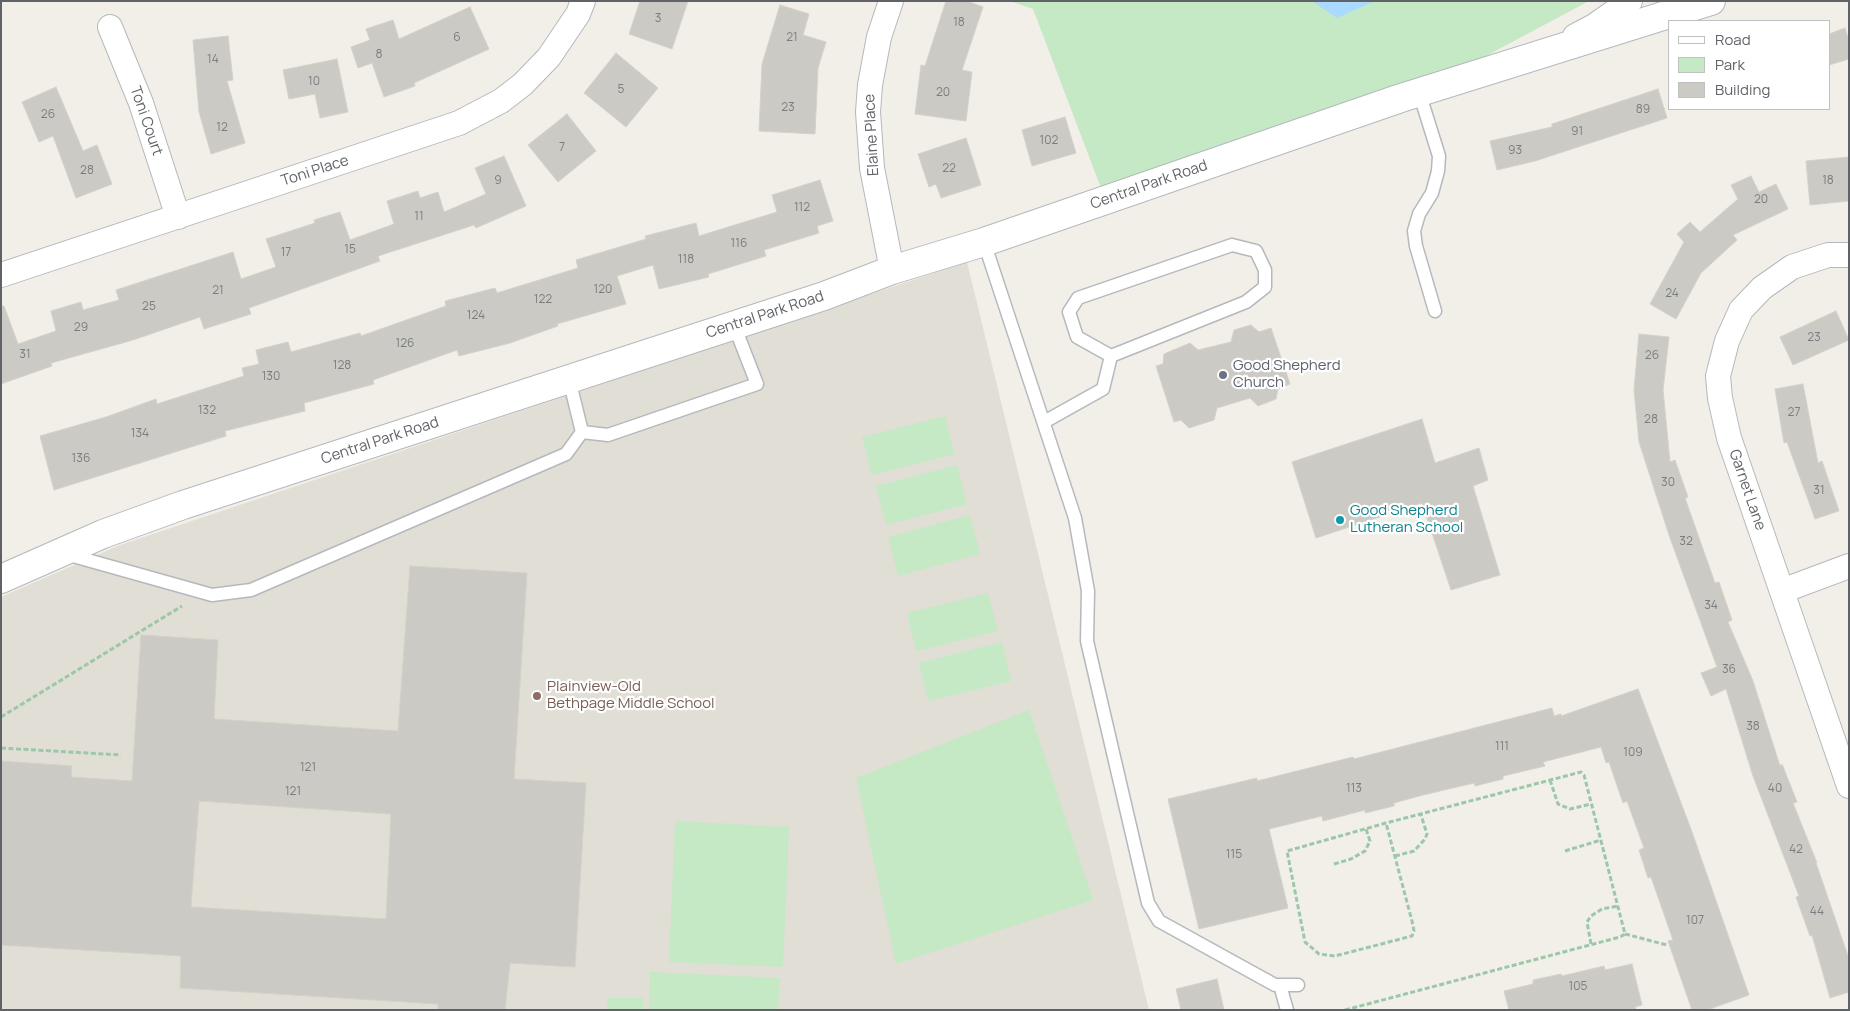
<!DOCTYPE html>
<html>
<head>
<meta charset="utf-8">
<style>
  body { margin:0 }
  #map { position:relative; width:1850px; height:1011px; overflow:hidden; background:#f1efe8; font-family:Manrope,sans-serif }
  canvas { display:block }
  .frame { position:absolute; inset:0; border:2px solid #5f6368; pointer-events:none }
  .legend { position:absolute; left:1668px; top:20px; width:162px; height:90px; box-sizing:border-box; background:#fff; border:1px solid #bfc1c3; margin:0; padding:6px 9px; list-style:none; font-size:15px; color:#5f6368 }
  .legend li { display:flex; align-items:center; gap:10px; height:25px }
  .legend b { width:25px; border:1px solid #bfc1c3 }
</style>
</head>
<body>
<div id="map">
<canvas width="1850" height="1011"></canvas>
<div class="frame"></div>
<ul class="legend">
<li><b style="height:6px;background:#fff"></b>Road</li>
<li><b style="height:14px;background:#c5e8c5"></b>Park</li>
<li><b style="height:14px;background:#cccac5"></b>Building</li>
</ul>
</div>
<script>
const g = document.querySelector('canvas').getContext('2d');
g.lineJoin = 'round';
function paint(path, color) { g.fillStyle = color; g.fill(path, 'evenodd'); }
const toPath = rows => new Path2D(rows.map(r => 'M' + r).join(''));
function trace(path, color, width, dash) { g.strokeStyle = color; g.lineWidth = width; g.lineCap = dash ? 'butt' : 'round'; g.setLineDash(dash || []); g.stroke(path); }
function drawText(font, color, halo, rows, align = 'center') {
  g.font = font + ' Manrope,sans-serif'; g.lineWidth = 4.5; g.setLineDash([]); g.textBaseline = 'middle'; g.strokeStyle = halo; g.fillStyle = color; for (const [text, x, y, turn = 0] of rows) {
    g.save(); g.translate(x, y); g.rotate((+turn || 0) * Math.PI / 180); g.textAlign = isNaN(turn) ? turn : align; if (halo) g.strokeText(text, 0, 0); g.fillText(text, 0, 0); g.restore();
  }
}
paint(toPath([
  [967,262,1149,1010,1,1010,1,597,120,545]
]), '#e1ded6');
paint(toPath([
  [1010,1,1589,1,1454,73,1104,196,1033,9],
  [945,416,954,454,872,475,862,437],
  [957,465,967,504,886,525,876,486],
  [970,515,980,554,898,576,888,537],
  [988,593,998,631,916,651,907,613],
  [1002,642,1011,681,928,701,919,663],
  [1029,710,1093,900,896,964,856,778],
  [675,821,789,827,783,967,669,962],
  [650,972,780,978,778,1010,649,1010],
  [608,998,643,998,643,1010,607,1010]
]), '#c5e8c5');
paint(toPath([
  [1312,1,1375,1,1337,18]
]), '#aadaff');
const building = toPath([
  [640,1,688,1,672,49,629,34,640,1],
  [946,1,967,1,983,7,962,70,972,72,966,121,915,114,921,65,925,66,946,1],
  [780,5,809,14,803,35,826,42,818,68,815,134,759,131,762,64,780,5],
  [470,7,489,49,414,83,415,86,384,97,372,63,358,68,351,47,370,40,366,29,393,20,399,39,470,7],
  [1845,28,1849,41,1849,59,1829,65,1829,34,1845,28],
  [228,36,233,80,227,81,245,143,211,154,199,112,193,40,228,36],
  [616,53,658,88,626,127,584,93,616,53],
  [337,59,348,112,320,118,315,94,289,99,283,70,337,59],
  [56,87,83,151,97,145,112,184,76,198,53,136,39,142,22,102,56,87],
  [1658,89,1667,118,1535,161,1497,170,1490,141,1552,127,1552,124,1658,89],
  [567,114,596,151,558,182,528,145,567,114],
  [1065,117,1076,153,1032,166,1022,130,1065,117],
  [966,138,981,185,941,198,936,184,929,187,918,154,966,138],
  [504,156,526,206,476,228,474,225,378,256,380,261,249,308,251,314,204,329,200,317,133,340,51,363,52,366,1,384,1,306,4,306,18,344,56,331,51,311,81,302,83,310,119,300,116,290,233,252,241,279,276,267,266,239,315,223,314,220,340,212,350,240,394,224,387,201,418,191,420,198,438,192,444,212,486,194,475,168,504,156],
  [1849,157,1849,201,1810,205,1806,161,1849,157],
  [1751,176,1759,192,1776,184,1788,209,1733,235,1737,240,1701,273,1676,319,1650,304,1684,242,1677,234,1690,222,1700,232,1738,199,1731,185,1751,176],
  [820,180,833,221,817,226,819,233,764,250,766,256,708,274,709,277,659,289,653,265,617,276,626,304,557,324,558,326,510,343,459,356,457,350,373,380,374,384,304,403,305,411,225,431,226,436,54,490,40,436,106,417,156,399,157,404,244,376,242,368,259,364,256,350,288,342,291,352,360,333,361,336,446,306,445,301,495,288,497,293,578,268,576,260,646,239,645,236,696,223,699,236,777,212,772,195,820,180],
  [1836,311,1849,340,1793,365,1780,337,1836,311],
  [1251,325,1259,332,1271,328,1290,384,1278,389,1276,399,1258,406,1250,398,1217,408,1214,420,1189,428,1181,420,1174,422,1156,366,1163,364,1164,354,1190,343,1198,350,1231,342,1234,330,1251,325],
  [1639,334,1669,337,1663,390,1670,462,1675,460,1688,497,1685,498,1715,583,1719,582,1732,620,1728,622,1753,681,1780,766,1782,764,1797,802,1793,803,1817,863,1816,863,1849,959,1849,992,1830,998,1812,935,1810,936,1796,897,1799,896,1753,776,1726,689,1711,696,1701,673,1717,667,1670,538,1639,442,1634,390,1639,334],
  [1803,384,1818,463,1822,461,1839,511,1815,519,1787,442,1784,443,1775,389,1803,384],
  [1422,419,1435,463,1479,448,1488,480,1473,486,1500,575,1451,590,1422,503,1316,538,1292,462,1422,419],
  [410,566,527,573,514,779,586,783,575,967,510,963,505,1010,438,1010,438,1004,180,988,181,956,1,945,1,761,72,766,71,777,132,781,141,635,218,640,214,719,398,731,410,566],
  [199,801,391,814,386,919,191,907,199,801],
  [1638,689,1692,832,1749,995,1707,1010,1692,1010,1668,941,1673,940,1651,877,1648,878,1639,850,1644,848,1627,801,1623,803,1609,762,1606,763,1601,747,1543,762,1545,766,1503,776,1503,779,1475,786,1474,783,1423,795,1394,803,1394,806,1365,813,1365,810,1323,821,1322,816,1269,829,1288,908,1199,929,1168,799,1257,778,1257,781,1353,757,1354,759,1552,708,1554,716,1561,714,1561,716,1638,689],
  [1632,964,1642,1005,1635,1007,1636,1010,1509,1010,1504,991,1533,984,1533,980,1561,974,1562,976,1604,966,1605,970,1632,964],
  [1217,979,1224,1010,1181,1010,1176,989,1217,979]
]);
paint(building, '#cccac5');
trace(building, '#d6d1c6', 1);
const service = toPath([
  [1419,92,1439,156,1438,171,1432,193,1419,214,1414,231,1416,246,1435,311],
  [984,242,1075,518,1088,591,1087,641,1148,903,1159,921,1275,985,1298,985],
  [1232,245,1256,251,1265,270,1265,287,1246,302,1111,356,1077,337,1069,312,1078,298,1232,245],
  [1044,422,1103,389,1111,356],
  [582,432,608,435,757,384,734,325],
  [66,554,212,595,251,590,566,454,582,432,569,379],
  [1280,985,1287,1010]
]);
const minor = toPath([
  [891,1,879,37,870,85,868,112,872,168,892,270],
  [110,27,141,103,178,217],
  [1575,36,1594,26,1630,1],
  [1849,255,1828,255,1792,267,1762,288,1741,310,1727,341,1718,376,1720,398,1729,438,1849,786],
  [1,275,459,123,501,101,523,84,549,57,578,14,583,1],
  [1782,591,1849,566]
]);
const tertiary = toPath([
  [1,579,103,534,183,505,824,296,892,270,984,242,1401,98,1711,1]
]);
trace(service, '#b5b8bc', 15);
trace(minor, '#b5b8bc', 26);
trace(tertiary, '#b5b8bc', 30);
trace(toPath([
  [1,717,182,606],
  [1,748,121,755],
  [1550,780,1558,804,1570,809,1591,804],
  [1565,851,1601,840],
  [1395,856,1414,851,1425,839,1427,834,1421,815],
  [1334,864,1351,859,1365,851,1370,841,1366,829],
  [1625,934,1667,945],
  [1591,944,1587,922,1591,916,1602,909,1618,906],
  [1345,1010,1620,937,1625,934,1584,775,1581,772,1386,823,1287,851,1305,942,1319,954,1335,956,1412,936,1414,931,1412,921,1386,823]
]), '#9cc7a9', 3, [5, 2.5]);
trace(service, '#fff', 12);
trace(minor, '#fff', 24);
trace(tertiary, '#fff', 28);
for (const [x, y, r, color] of [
  [1223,375,5,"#6b7280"],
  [1340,520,5,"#0f9aa8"],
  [537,696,5,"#8d6e63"]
]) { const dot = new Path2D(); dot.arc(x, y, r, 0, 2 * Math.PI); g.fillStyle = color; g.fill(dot); trace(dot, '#fff', 2); }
drawText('12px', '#7a7d7f', null, [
  ["3",658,19],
  ["18",959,23],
  ["6",457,38],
  ["21",792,38],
  ["8",379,55],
  ["14",213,60],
  ["10",314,82],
  ["5",621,90],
  ["20",943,93],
  ["23",788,108],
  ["89",1643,110],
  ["26",48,115],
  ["12",222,128],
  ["91",1577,132],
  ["102",1049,141],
  ["7",562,148],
  ["93",1515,151],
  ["22",949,169],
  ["28",87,171],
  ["9",498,181],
  ["18",1828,181],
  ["20",1761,200],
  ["112",802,208],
  ["11",419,217],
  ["116",739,244],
  ["15",350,250],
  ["17",286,253],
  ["118",686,260],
  ["120",603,290],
  ["21",218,291],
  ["24",1672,294],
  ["122",543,300],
  ["25",149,307],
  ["124",476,316],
  ["29",81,328],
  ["23",1814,338],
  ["126",405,344],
  ["31",25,355],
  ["26",1652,356],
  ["128",342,366],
  ["130",271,377],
  ["132",207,411],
  ["27",1794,413],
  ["28",1651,420],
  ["134",140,434],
  ["136",81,459],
  ["30",1668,483],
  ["31",1819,491],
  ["32",1686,542],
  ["34",1711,606],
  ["36",1729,670],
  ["38",1753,727],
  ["111",1502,747],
  ["109",1633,753],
  ["121",308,768],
  ["113",1354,789],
  ["40",1775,789],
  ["121",293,792],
  ["42",1796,850],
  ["115",1234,855],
  ["44",1817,912],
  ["107",1695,921],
  ["105",1578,987]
]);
drawText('15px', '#5f6368', '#fff', [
  ["Toni Court",146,121,71],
  ["Elaine Place",872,135,-93],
  ["Toni Place",315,171,-18],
  ["Central Park Road",1149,185,-19],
  ["Central Park Road",765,315,-18],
  ["Central Park Road",380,441,-18],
  ["Garnet Lane",1747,490,71]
]);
drawText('15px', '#5b616d', '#fff', [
  ["Good Shepherd",1233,366],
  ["Church",1233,383]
], 'left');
drawText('15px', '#0d838f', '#fff', [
  ["Good Shepherd",1350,511],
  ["Lutheran School",1350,528]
], 'left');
drawText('15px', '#785e54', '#fff', [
  ["Plainview-Old",547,687],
  ["Bethpage Middle School",547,704]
], 'left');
</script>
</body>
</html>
